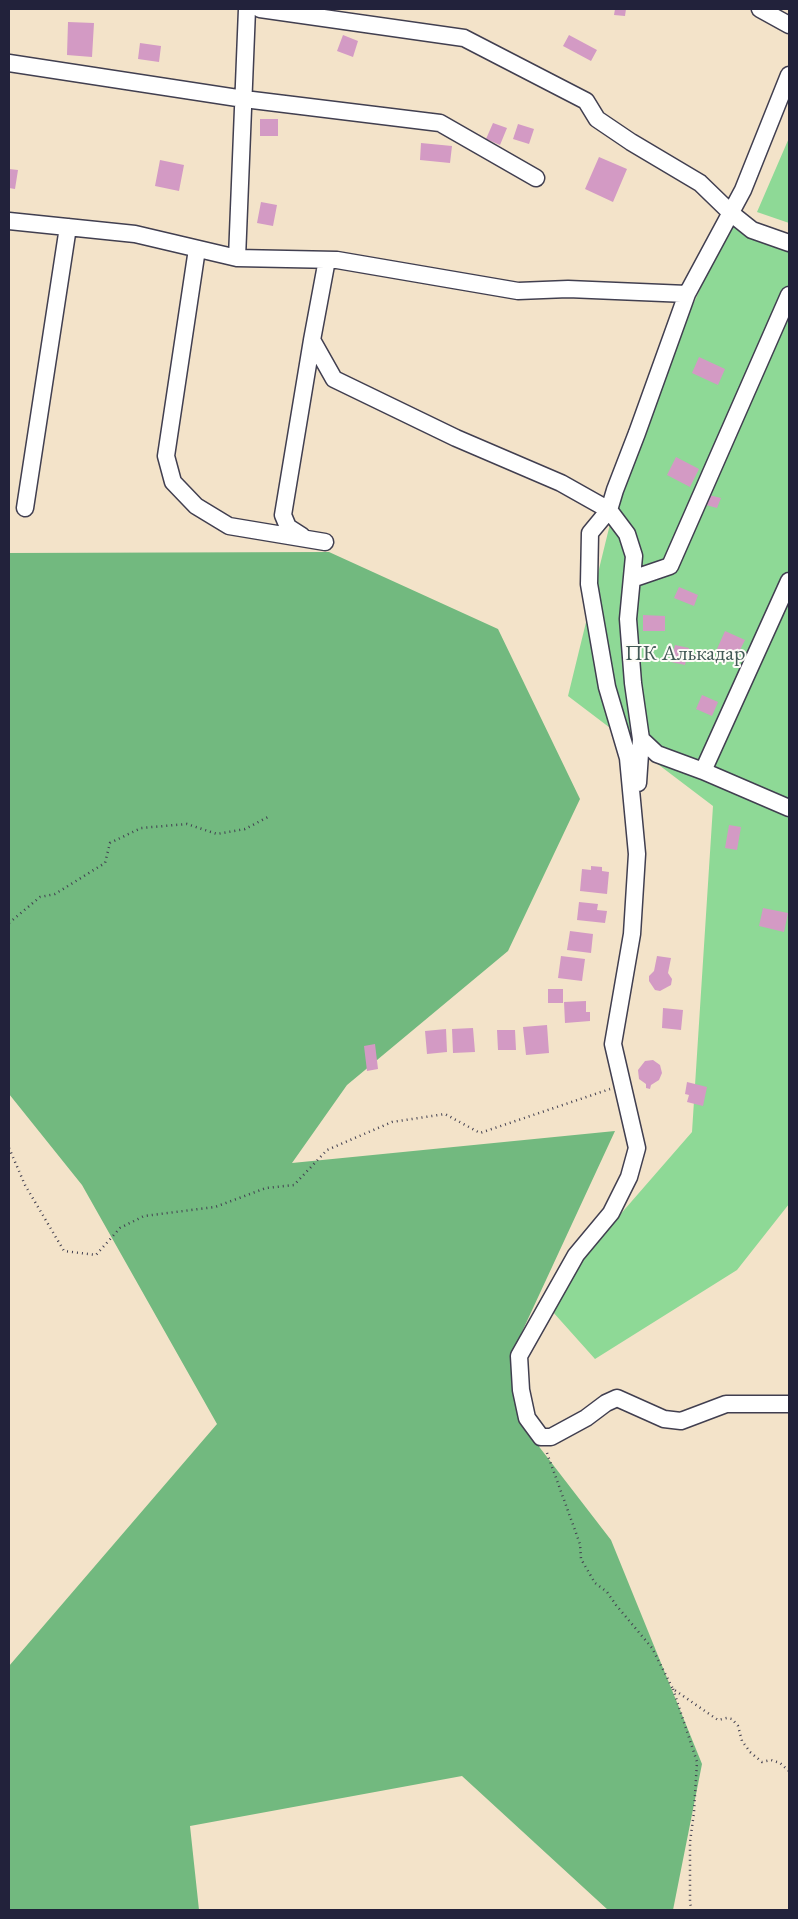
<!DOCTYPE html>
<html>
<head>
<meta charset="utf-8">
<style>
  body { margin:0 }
  #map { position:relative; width:798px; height:1919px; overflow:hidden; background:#f3e3c9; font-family:"EB Garamond",serif }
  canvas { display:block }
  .frame { position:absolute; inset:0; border:10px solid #22223b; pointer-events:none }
</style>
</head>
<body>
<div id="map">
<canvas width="798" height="1919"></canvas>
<div class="frame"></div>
</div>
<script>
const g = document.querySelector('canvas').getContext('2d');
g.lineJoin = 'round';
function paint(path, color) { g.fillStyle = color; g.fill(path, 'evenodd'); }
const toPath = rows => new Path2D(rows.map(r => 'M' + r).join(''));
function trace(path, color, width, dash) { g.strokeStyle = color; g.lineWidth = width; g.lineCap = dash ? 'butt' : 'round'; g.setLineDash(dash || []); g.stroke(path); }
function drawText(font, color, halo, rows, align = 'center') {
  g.font = font + ' "EB Garamond",serif'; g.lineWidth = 4; g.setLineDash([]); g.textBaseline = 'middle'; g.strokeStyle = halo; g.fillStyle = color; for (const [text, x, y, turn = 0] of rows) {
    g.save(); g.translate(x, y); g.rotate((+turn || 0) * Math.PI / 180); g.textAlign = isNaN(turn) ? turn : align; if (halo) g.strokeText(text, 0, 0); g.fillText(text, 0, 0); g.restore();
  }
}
paint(toPath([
  [789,138,789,223,757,212],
  [735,214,789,239,789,1204,737,1270,595,1359,544,1302,692,1132,713,806,568,696,631,438]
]), '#8ed996');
paint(toPath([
  [329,552,498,629,580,799,508,951,347,1085,292,1163,615,1131,521,1334,537,1444,611,1540,702,1764,673,1910,608,1910,462,1776,190,1826,199,1910,9,1910,9,1666,217,1424,82,1185,9,1094,9,553]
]), '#72b97f');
paint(toPath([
  [615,9,626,9,625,16,614,15],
  [68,22,94,23,92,57,67,55],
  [343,35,358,41,353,57,337,51],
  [569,35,597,50,591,61,563,46],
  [140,43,161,46,159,62,138,59],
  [260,119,278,119,278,136,260,136],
  [493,123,507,128,500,145,486,139],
  [518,124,534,129,529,144,513,139],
  [421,143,452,146,450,163,420,160],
  [599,157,627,169,613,202,585,189],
  [160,160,184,165,179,191,155,186],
  [9,169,18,170,15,189,9,188],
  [261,202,277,205,273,226,257,223],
  [699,357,725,369,718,385,692,373],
  [676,457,699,469,690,487,667,475],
  [709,495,721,498,717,508,706,505],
  [679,587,698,595,694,606,674,598],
  [643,615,665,616,665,631,643,631],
  [725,631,745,640,736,658,717,649],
  [675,645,689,648,685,665,671,662],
  [702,695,718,702,712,716,696,709],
  [729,825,741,827,737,850,725,848],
  [591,866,602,867,602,871,609,872,607,894,580,891,582,869,591,870],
  [579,902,598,904,597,910,607,911,605,923,577,920],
  [763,908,788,913,784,932,759,926],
  [570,931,593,934,591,953,567,950],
  [561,956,585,959,582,981,558,978],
  [657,956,671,958,668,973,672,979,671,985,660,991,655,990,649,981,649,976,654,971],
  [548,989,563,989,563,1003,548,1003],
  [586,1001,586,1012,590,1012,590,1021,565,1023,564,1002],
  [663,1008,683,1010,681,1030,662,1028],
  [547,1025,549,1053,526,1055,523,1027],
  [473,1028,475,1052,453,1053,452,1029],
  [446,1029,447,1052,427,1054,425,1031],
  [497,1030,515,1030,516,1050,498,1050],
  [375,1044,378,1069,367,1071,364,1046],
  [653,1060,660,1065,662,1073,659,1080,651,1085,650,1089,646,1088,646,1084,639,1079,638,1070,645,1061],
  [687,1082,707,1087,703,1106,687,1102,689,1095,685,1094]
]), '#d39ac4');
const minor = toPath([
  [260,9,464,38,586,101,597,119,631,142,700,183,732,214,752,230,789,243],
  [760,9,789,25],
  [9,63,244,99,440,123,536,178],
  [789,75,743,190,687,294,637,433,615,490,609,510,627,534,634,556,628,619,633,683,641,739,657,754,703,771,789,808],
  [9,221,135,234,237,258,337,260,518,291,568,289,687,294],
  [197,249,166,456,173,482,196,506,229,526,325,542],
  [237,258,247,9],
  [326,265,312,340,334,379,456,438,561,483,609,510,590,533,589,584,607,687,628,758,637,854,632,934,613,1044,637,1148,629,1177,611,1213,576,1255,519,1356,521,1390,527,1418,541,1437,551,1437,586,1418,606,1403,617,1398,664,1419,681,1421,726,1404,789,1404],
  [25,508,68,227],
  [302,536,288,527,283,515,312,340],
  [632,579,670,566,789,295],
  [703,771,789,581],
  [638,783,641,739]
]);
trace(minor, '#413f50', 19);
trace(toPath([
  [9,923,40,897,55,894,105,863,110,843,141,828,187,824,217,834,245,829,268,817],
  [9,1148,25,1185,64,1251,96,1255,120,1228,144,1216,215,1207,266,1188,294,1185,327,1150,392,1122,445,1114,480,1133,610,1089],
  [547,1453,580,1544,581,1559,595,1583,607,1592,616,1605,652,1648,673,1689,718,1720,727,1718,732,1719,738,1726,742,1741,750,1752,762,1762,771,1760,780,1763,789,1771],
  [673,1689,697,1762,694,1812,690,1842,690,1903,692,1910]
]), '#413f50', 2.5, [1, 4]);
trace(minor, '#fff', 16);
drawText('22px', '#425956', '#fdfcf7', [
  ["ПК Алькадар",685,654]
]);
</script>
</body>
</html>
